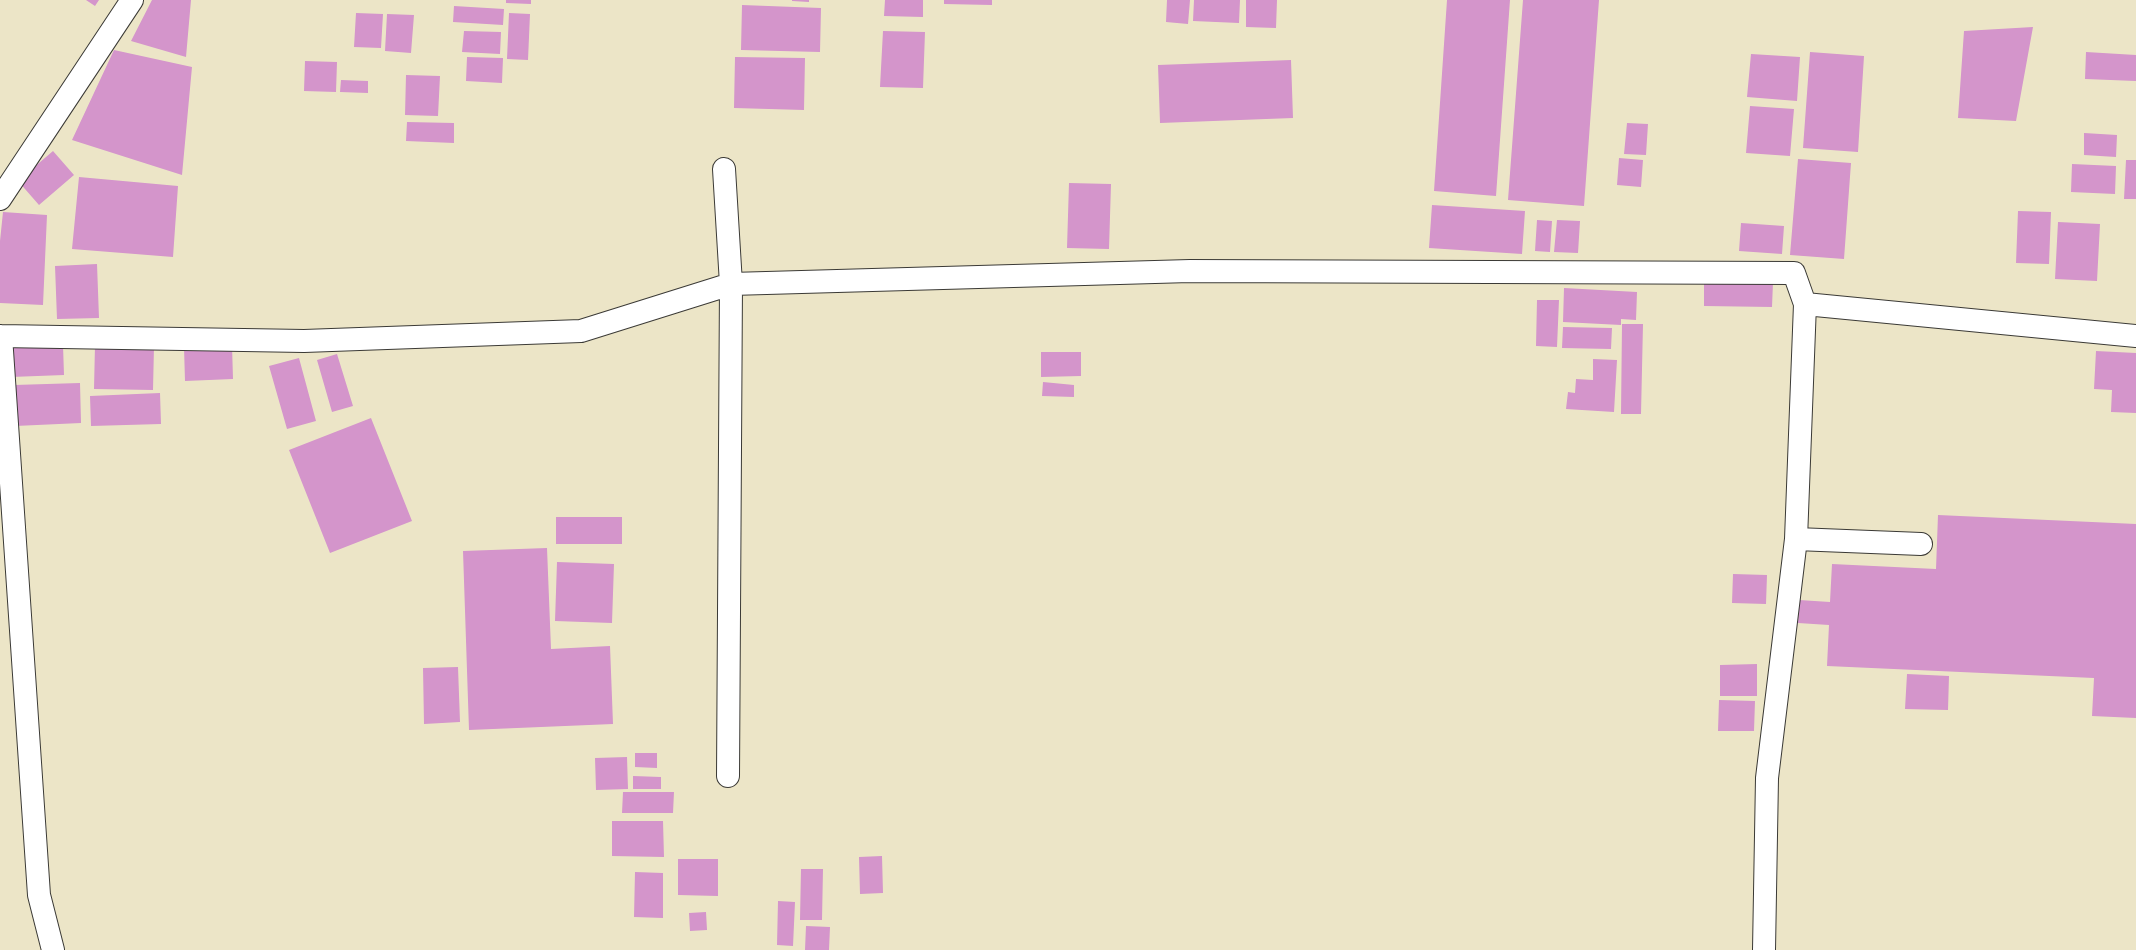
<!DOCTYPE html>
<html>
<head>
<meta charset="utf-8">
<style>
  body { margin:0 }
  canvas { display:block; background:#ece5c7 }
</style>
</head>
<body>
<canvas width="2136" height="950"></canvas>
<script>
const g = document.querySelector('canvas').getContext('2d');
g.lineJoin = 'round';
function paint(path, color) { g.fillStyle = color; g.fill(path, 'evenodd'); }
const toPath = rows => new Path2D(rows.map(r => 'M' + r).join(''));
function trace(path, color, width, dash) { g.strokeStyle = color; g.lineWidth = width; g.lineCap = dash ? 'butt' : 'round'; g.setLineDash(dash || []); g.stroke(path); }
paint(toPath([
  [86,0,99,0,95,6],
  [152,0,191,0,186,57,131,41],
  [506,0,531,0,531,4,506,3],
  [792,0,809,0,809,2,792,1],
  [885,0,923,0,923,17,884,16],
  [944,0,992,0,992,5,944,4],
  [1167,0,1190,0,1188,24,1166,22],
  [1194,0,1240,0,1239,23,1193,21],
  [1246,0,1277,0,1276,28,1246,27],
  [1447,0,1510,0,1496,196,1434,191],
  [1523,0,1599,0,1584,206,1508,200],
  [742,5,821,8,820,52,741,50],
  [454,6,504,9,503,25,453,22],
  [356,13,383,14,381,48,354,47],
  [509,13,530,14,528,60,507,59],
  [387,14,414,15,411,53,385,51],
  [2033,27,2016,121,1958,118,1964,31],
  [464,31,501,32,500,54,462,52],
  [883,31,925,32,923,88,880,87],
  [114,50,192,67,182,175,72,140],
  [1810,52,1864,56,1858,152,1803,148],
  [2086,52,2136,55,2136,81,2085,79],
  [1751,54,1800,57,1797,101,1747,97],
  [467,57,503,58,502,83,466,81],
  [735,57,805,58,804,110,734,108],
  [1291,60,1293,118,1160,123,1158,65],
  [305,61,337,62,336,92,304,91],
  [406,75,440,76,438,116,405,115],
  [341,80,368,81,368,93,340,92],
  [1750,106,1794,109,1790,156,1746,153],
  [407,122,454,123,454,143,406,141],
  [1627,123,1648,124,1646,155,1624,154],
  [2084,133,2117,135,2116,157,2084,155],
  [53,151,74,175,39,205,18,181],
  [1619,158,1643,160,1641,187,1617,185],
  [1798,159,1851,163,1844,259,1790,255],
  [2126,160,2136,160,2136,199,2124,199],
  [2072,164,2116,166,2115,194,2071,192],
  [79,177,178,186,173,257,72,249],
  [1069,183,1111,184,1109,249,1067,248],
  [1432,205,1525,211,1522,254,1429,248],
  [2018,211,2051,212,2049,264,2016,263],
  [3,212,47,215,43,305,0,303,0,241],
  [1537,220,1552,221,1550,252,1535,251],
  [1557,220,1580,221,1578,253,1554,252],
  [2058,222,2100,224,2097,281,2055,279],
  [1741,223,1784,226,1782,254,1739,251],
  [97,264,99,318,57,319,55,266],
  [1704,281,1773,282,1772,307,1704,306],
  [1564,288,1637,292,1636,320,1621,319,1621,325,1563,322],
  [1537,300,1559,300,1557,347,1536,346],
  [1622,324,1643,324,1641,414,1621,414],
  [1563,327,1612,328,1611,349,1562,348],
  [63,345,64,375,11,377,10,347],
  [95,345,154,346,153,390,94,389],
  [232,345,233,379,185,381,184,347],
  [2096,351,2136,353,2136,413,2111,412,2112,390,2094,389],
  [1041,352,1081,352,1081,376,1041,377],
  [337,354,353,406,332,412,317,360],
  [299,358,316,421,287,429,269,366],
  [1593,359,1617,360,1614,412,1566,409,1568,392,1575,393,1576,379,1593,380],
  [1043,382,1074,385,1074,397,1042,396],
  [80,383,81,423,15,426,14,385],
  [160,393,161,424,91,426,90,396],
  [371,418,412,521,330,553,289,450],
  [1938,515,2136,524,2136,718,2092,716,2094,678,1827,666,1829,625,1798,623,1799,600,1830,602,1832,564,1936,569],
  [556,517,622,517,622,544,556,544],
  [547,548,551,649,610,646,613,724,469,730,463,551],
  [557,562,614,564,612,623,555,621],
  [1733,574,1767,575,1766,604,1732,603],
  [1757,664,1757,696,1720,696,1720,665],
  [458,667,460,722,424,724,423,668],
  [1907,674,1949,676,1948,710,1905,709],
  [1719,700,1755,701,1754,731,1718,731],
  [635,753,657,753,657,768,635,767],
  [627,757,628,789,596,790,595,758],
  [633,776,661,777,661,789,633,789],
  [623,792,674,792,673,813,622,813],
  [612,821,663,821,664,857,612,856],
  [882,856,883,893,860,894,859,857],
  [678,859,718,859,718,896,678,895],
  [801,869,823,869,822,920,800,920],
  [635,872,663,873,663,918,634,917],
  [778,901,795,902,793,946,777,945],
  [706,912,707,930,690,931,689,913],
  [806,926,830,927,829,950,805,950]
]), '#d495cb');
const minor = toPath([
  [724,169,731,284,728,776],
  [0,199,132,0],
  [1805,304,2136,336],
  [0,336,304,341,581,331,731,284,1190,271,1794,273,1805,304,1796,539,1767,778,1764,950],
  [1,336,39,895,53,950],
  [1796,539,1921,544]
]);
trace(minor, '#3b3a36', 24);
trace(minor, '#fff', 22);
</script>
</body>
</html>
